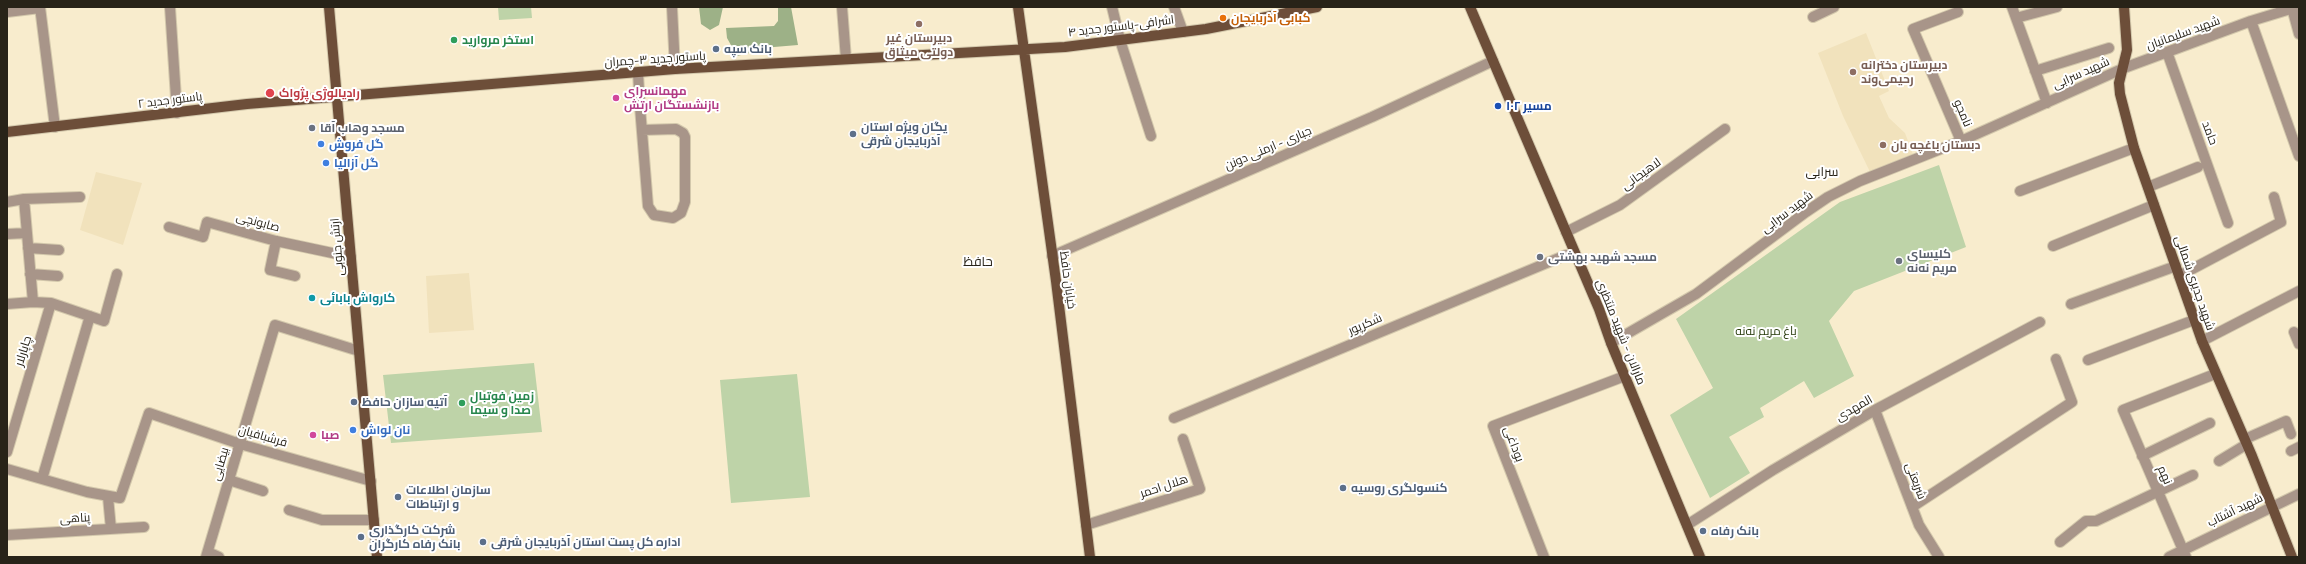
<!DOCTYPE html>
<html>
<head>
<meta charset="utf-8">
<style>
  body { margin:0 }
  #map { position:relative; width:2306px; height:564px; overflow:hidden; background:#f8eccd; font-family:"Exo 2",sans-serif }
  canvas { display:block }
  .frame { position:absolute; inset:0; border:8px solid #282318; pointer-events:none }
</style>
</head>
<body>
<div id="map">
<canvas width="2306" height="564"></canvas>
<div class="frame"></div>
</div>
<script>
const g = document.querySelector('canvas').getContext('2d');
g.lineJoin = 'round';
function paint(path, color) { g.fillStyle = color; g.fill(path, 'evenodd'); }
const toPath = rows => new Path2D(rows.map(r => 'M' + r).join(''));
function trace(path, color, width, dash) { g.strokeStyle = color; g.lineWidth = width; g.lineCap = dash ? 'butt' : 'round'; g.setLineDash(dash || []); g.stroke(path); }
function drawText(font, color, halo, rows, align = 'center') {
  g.font = font + ' "Exo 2",Cairo,sans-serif'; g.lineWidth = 4; g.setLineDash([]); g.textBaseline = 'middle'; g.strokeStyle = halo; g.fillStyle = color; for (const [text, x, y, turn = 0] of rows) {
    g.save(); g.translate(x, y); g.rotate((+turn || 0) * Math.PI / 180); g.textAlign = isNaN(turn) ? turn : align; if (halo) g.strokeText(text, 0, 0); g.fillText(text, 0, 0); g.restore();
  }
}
paint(toPath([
  [1866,33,1889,91,1879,96,1889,118,1905,133,1914,157,1871,174,1843,116,1818,53],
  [96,172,142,183,123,245,80,230],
  [469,273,474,330,429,333,426,276]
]), '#f1e2bc');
paint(toPath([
  [498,7,531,7,532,18,499,20],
  [1939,165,1966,247,1854,291,1829,321,1854,376,1814,398,1804,381,1760,408,1764,417,1729,437,1750,473,1710,498,1670,415,1713,388,1676,319,1840,202],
  [534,363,542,432,391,443,383,375],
  [797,374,810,497,731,503,720,380]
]), '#bed3a8');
paint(toPath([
  [699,7,723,7,719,25,710,30,701,24],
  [778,7,791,7,798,45,774,47,737,56,727,38,726,28,774,26,778,21]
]), '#9db187');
const minor = toPath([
  [40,7,55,127],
  [170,7,177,113],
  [672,7,675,69],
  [842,7,846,59],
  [1112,7,1120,40,1151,136],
  [1174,7,1183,32],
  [2012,7,2047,103],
  [2292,8,2299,34],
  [7,12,40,8],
  [1958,12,1913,29,1961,141],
  [1813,17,1834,7],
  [2016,18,2057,7],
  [2251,21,2299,156],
  [2167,52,2228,223],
  [2035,71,2109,48],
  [638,73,640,107,648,206,654,215,673,218,681,213,685,202,685,137,683,133,676,129,642,130],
  [2148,187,2198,167],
  [2020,191,2134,148],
  [24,199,80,197],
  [7,202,24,199,33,302],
  [169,227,203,237,207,222,276,241,351,257],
  [1566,232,1620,205,1725,129],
  [7,234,27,233],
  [276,241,270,270,295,276],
  [2053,246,2154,205],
  [28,248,59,250],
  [1052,256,1372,117,1493,61],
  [30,274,58,276],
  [2179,276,2281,222,2274,197],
  [7,304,33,302,51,303,104,321,117,274],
  [2071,304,2176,266],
  [2294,332,2299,344],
  [2202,341,2299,291],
  [1611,343,1696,294,1806,212,1828,197,1860,181,1961,141,2124,68,2251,21,2297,7],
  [2088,360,2194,320],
  [1875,410,1919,525,1939,557],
  [1174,418,1566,255],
  [2245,439,2286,421,2291,434],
  [2291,451,2299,447],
  [7,452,51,303],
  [2142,456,2210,423],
  [2219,461,2247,444],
  [7,469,87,492,120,498,149,413,240,444,371,481],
  [42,479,90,316],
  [229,480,263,491],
  [108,497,111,529],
  [1912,507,2072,402,2056,359],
  [289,510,322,520,374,520],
  [1086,525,1200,489,1183,439],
  [1687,525,1773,470,1875,410,2040,322],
  [7,535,144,527],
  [2060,542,2086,521,2096,521,2193,475],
  [208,552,219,557],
  [206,557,275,325,359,351],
  [1544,557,1493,426,1625,376],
  [2169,557,2299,494],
  [2186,557,2123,410,2215,374]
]);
const major = toPath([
  [329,7,377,557],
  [1018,7,1056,281,1090,557],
  [1470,7,1599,309,1611,343,1700,557],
  [2124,7,2127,50,2119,83,2120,94,2134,148,2202,341,2252,456,2292,557],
  [7,132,247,104,675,69,1065,47,1206,29,1317,7]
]);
trace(minor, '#d3c8ac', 12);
trace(major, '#d3c8ac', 12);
trace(minor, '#a89589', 10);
trace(major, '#6d4e39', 10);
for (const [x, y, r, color] of [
  [1223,18,4,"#e8710a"],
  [919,24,4,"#8d6e63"],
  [454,40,4,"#2e9e5b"],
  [716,49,4,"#5c6f8a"],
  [1853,72,4,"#8d6e63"],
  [270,93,5,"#e0444e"],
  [616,98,4,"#d1479c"],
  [1498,106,4,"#1a4fb4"],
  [312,128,4,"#6b7280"],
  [853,134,4,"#5c6f8a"],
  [321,144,4,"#3f7fe0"],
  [1883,145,4,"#8d6e63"],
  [326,163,4,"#3f7fe0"],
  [1540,257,4,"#6b7280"],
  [1899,261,4,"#6b7280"],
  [312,298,4,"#0f9aa8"],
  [354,402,4,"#5c6f8a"],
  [462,403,4,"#2e9e5b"],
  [353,430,4,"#3f7fe0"],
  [313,435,4,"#d1479c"],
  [1343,488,4,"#5c6f8a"],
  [398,497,4,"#5c6f8a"],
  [1703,531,4,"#5c6f8a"],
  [361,537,4,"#5c6f8a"],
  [483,542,4,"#5c6f8a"]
]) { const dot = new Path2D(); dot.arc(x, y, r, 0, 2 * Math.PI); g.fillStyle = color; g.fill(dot); trace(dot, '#fff', 1.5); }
drawText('bold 12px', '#c56008', '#fff', [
  ["کبابی آذربایجان",1231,18]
], 'left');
drawText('12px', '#282318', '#fff', [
  ["اشرافی-پاستور جدید ۴",1121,26,-7],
  ["شهید سلیمانیان",2183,33,-20],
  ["پاستور جدید ۳-چمران",655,59,-4],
  ["شهید سرابی",2081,73,-24],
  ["پاستور جدید ۲",170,100,-7],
  ["نامجو",1963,113,67],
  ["حامد",2210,133,70],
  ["جباری - ارمنی دونن",1268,148,-23],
  ["لاهیجانی",1641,174,-36],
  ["شهید سرابی",1787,212,-37],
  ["صابونچی",258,222,15],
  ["ارتش جنوبی",337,247,-95],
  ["خیابان حافظ",1068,280,82],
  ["شهید جدیری شمالی",2195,283,71],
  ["شکرپور",1365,324,-23],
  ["مارالان - شهید منتظری",1621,332,68],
  ["چاپارلار",23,351,-73],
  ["المهدی",1854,408,-30],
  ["فرشبافیان",263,436,16],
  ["بوداغی",1514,444,69],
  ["بیضایی",220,464,-74],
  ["نهم",2165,475,67],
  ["شریعتی",1916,481,69],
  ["هلال احمر",1164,486,-18],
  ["شهید آشتاب",2235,510,-26],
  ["پناهی",75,518,-3]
]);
drawText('bold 12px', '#785e54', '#fff', [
  ["دبیرستان غیر",919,38,"center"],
  ["دولتی میثاق",919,52,"center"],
  ["دبیرستان دخترانه",1861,65],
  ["رحیمی‌وند",1861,79],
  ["دبستان باغچه بان",1891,145]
], 'left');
drawText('bold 12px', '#27864d', '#fff', [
  ["استخر مروارید",462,40],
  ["زمین فوتبال",470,396],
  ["صدا و سیما",470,410]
], 'left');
drawText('bold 12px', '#4e5e75', '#fff', [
  ["بانک سپه",724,49],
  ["یگان ویژه استان",861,127],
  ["آذربایجان شرقی",861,141],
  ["آتیه سازان حافظ",362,402],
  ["کنسولگری روسیه",1351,488],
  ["سازمان اطلاعات",406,490],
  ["و ارتباطات",406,504],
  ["شرکت کارگذاری",369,530],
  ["بانک رفاه کارگران",369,544],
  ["بانک رفاه",1711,531],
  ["اداره کل پست استان آذربایجان شرقی",491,542]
], 'left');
drawText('bold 12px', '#b23c85', '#fff', [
  ["مهمانسرای",624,91],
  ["بازنشستگان ارتش",624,105],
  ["صبا",321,435]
], 'left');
drawText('bold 12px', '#be3a42', '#fff', [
  ["رادیالوژی پژواک",279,93]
], 'left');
drawText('bold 12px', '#164399', '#fff', [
  ["مسیر ۱۰۲",1506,106]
], 'left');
drawText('bold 12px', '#5b616d', '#fff', [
  ["مسجد وهاب آقا",320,128],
  ["کلیسای",1907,254],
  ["مریم نه‌نه",1907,268],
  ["مسجد شهید بهشتی",1548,257]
], 'left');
drawText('bold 12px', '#366cbe', '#fff', [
  ["گل فروش",329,144],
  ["گل آزالیا",334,163],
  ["نان لواش",361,430]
], 'left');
drawText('bold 12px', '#0d838f', '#fff', [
  ["کارواش بابائی",320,298]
], 'left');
drawText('12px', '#293c0d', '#fff', [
  ["باغ مریم نه‌نه",1766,331]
]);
drawText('13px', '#282318', '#fff', [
  ["سرابی",1822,172],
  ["حافظ",978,262]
]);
</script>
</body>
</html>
